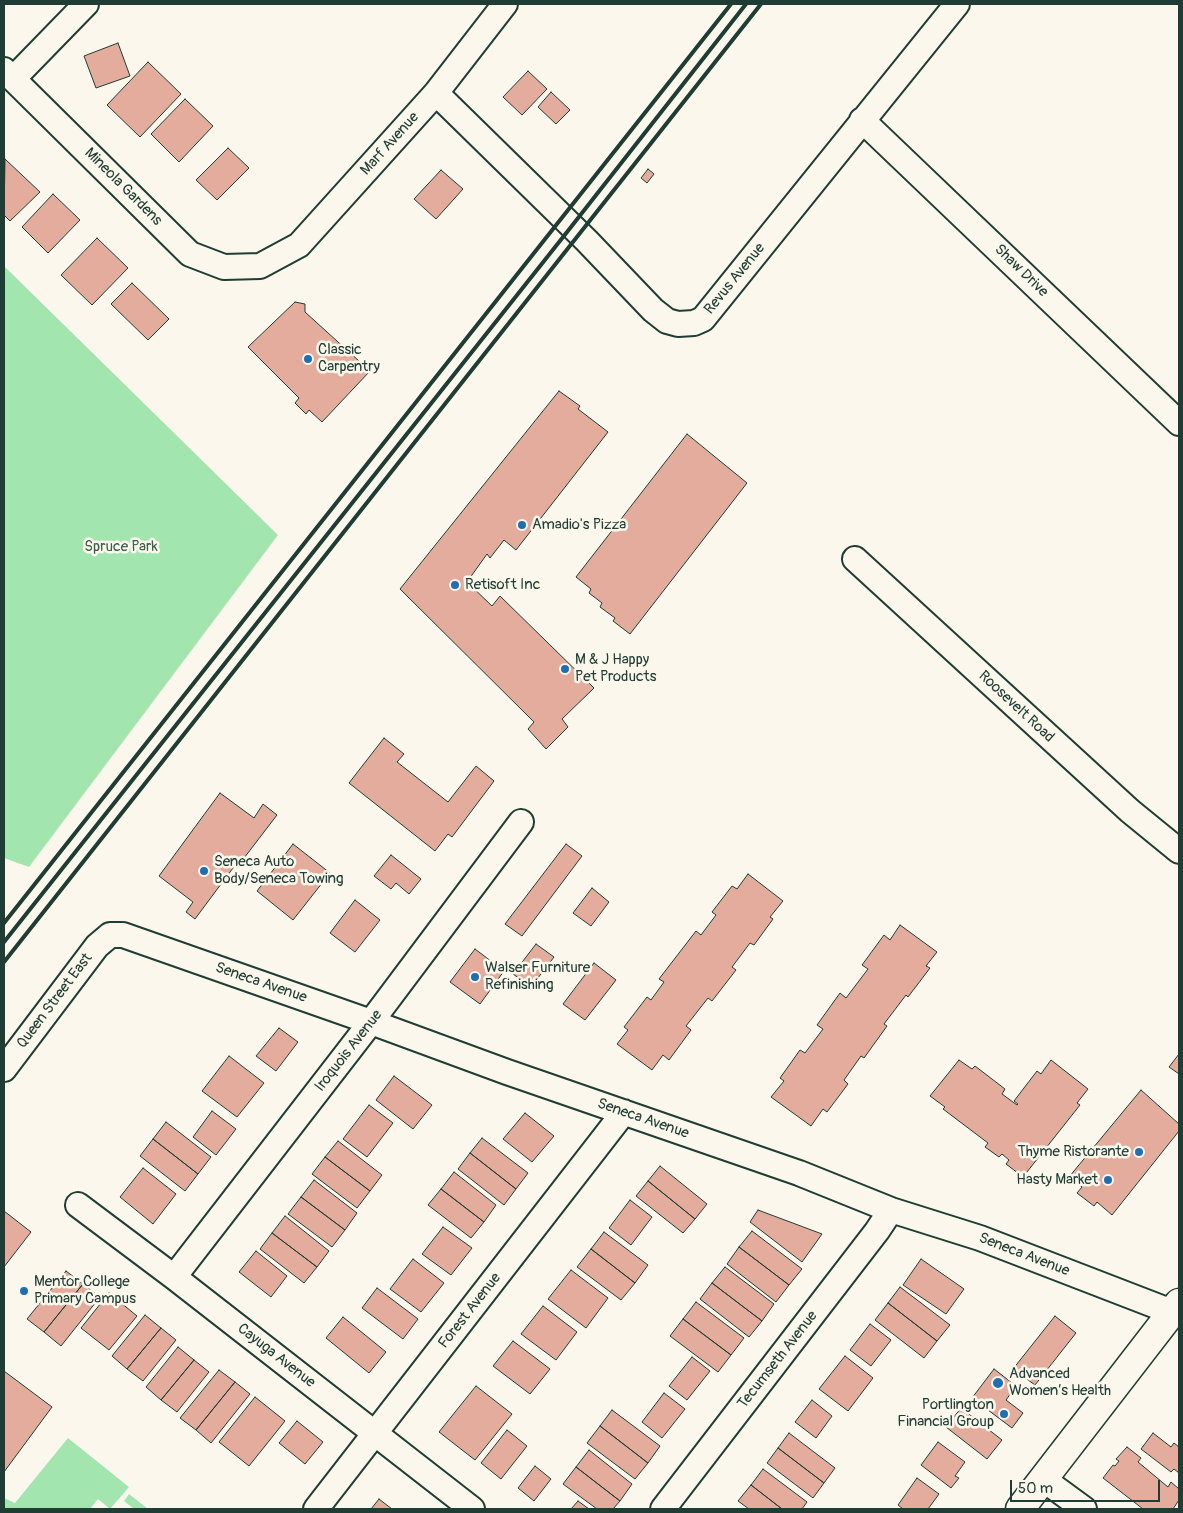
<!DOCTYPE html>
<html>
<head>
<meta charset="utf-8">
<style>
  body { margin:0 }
  #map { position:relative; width:1183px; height:1513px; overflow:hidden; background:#fbf7ec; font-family:Pangolin,sans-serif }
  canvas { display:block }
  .frame { position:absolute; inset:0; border:5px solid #1f3d34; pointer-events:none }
  .scale { position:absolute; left:1010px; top:1480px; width:150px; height:22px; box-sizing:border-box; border:2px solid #1f3d34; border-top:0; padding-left:6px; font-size:15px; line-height:18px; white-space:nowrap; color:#1f3d34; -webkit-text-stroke:4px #fbf7ec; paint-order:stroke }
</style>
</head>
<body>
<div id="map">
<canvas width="1183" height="1513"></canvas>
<div class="frame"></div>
<div class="scale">50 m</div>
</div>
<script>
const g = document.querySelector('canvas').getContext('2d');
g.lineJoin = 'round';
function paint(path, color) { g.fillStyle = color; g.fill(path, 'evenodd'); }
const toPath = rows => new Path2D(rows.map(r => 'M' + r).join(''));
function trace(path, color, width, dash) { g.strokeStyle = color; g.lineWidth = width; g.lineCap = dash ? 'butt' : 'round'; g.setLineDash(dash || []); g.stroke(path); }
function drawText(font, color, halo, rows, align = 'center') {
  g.font = font + ' Pangolin,sans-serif'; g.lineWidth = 5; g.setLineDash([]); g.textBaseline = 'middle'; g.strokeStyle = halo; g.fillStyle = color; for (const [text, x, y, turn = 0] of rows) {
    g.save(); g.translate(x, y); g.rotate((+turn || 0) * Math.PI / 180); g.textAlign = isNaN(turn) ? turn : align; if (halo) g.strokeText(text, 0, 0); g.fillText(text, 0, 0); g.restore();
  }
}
paint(toPath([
  [4,266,278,535,29,867,4,858],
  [68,1438,129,1487,110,1509,98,1499,90,1509,4,1509,4,1498,15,1503],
  [129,1494,148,1509,134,1509,124,1501]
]), '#a2e5af');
const building = toPath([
  [118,43,130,76,96,88,84,56,118,43],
  [148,62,181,94,140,137,107,105,148,62],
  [528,71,547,89,522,115,503,97,528,71],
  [551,92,570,110,556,124,538,107,551,92],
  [185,99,213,126,179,162,151,134,185,99],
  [228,148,249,168,217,200,196,180,228,148],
  [5,159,40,192,10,221,4,215,5,159],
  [648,169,654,174,647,183,641,178,648,169],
  [441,170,463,189,436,219,414,199,441,170],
  [53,194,80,220,48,253,22,227,53,194],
  [97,238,128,268,92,305,61,275,97,238],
  [132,283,169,319,148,340,111,304,132,283],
  [295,302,305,304,305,312,370,371,322,422,309,410,306,414,295,403,299,398,248,347,295,302],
  [559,391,580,406,578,409,608,432,516,550,504,540,490,558,487,554,467,582,492,606,500,596,594,688,562,719,568,727,546,749,528,729,534,722,400,589,559,391],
  [687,434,747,483,630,634,613,621,615,618,600,607,602,603,589,593,591,589,576,577,687,434],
  [384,738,404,754,397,762,448,802,476,766,494,781,452,837,448,834,435,851,349,783,384,738],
  [220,793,254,818,263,804,277,815,241,862,236,864,195,919,186,912,193,902,159,876,220,793],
  [293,844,330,873,293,920,257,891,293,844],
  [566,844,582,856,522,936,505,924,566,844],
  [391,855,421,879,409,894,396,883,391,889,374,876,391,855],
  [748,874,783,901,770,917,773,919,754,945,750,943,732,967,736,970,712,1001,708,998,686,1026,691,1030,669,1060,663,1055,652,1070,617,1044,628,1030,624,1027,647,997,651,1000,664,982,659,979,696,931,701,935,716,915,712,912,732,886,737,889,748,874],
  [592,888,609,902,591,926,573,913,592,888],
  [355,900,380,920,355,952,330,933,355,900],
  [900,925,937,952,926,966,930,968,908,997,906,995,884,1024,887,1026,864,1058,861,1056,844,1080,848,1084,827,1112,823,1109,811,1126,771,1097,784,1081,780,1078,800,1050,805,1053,823,1029,817,1025,840,993,846,998,868,969,862,965,884,935,890,940,900,925],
  [536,944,554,957,531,987,513,974,536,944],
  [475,949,504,971,480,1004,450,982,475,949],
  [594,963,616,980,585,1020,563,1004,594,963],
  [279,1028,298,1042,276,1071,256,1056,279,1028],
  [1179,1054,1179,1074,1169,1067,1179,1054],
  [229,1056,264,1083,237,1117,202,1091,229,1056],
  [959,1060,972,1069,975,1066,1005,1089,1002,1094,1017,1105,1018,1104,1014,1101,1037,1071,1041,1074,1051,1060,1088,1089,1077,1103,1080,1105,1023,1177,1006,1164,1009,1160,1002,1154,999,1157,985,1147,988,1143,943,1109,945,1107,930,1096,959,1060],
  [394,1076,432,1105,413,1129,376,1100,394,1076],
  [1141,1090,1179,1124,1179,1131,1112,1215,1097,1202,1094,1206,1077,1193,1082,1187,1069,1177,1141,1090],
  [369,1105,393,1123,367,1157,343,1139,369,1105],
  [212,1111,236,1129,216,1155,193,1137,212,1111],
  [525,1113,554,1136,532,1162,503,1139,525,1113],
  [166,1122,211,1157,198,1174,153,1139,166,1122],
  [482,1138,528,1173,516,1189,470,1153,482,1138],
  [153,1139,198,1174,185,1191,140,1156,153,1139],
  [338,1141,382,1175,370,1191,325,1157,338,1141],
  [470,1153,516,1189,504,1205,458,1169,470,1153],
  [325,1157,370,1191,357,1208,312,1174,325,1157],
  [660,1166,707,1204,695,1219,648,1181,660,1166],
  [143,1168,176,1194,153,1224,120,1197,143,1168],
  [454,1172,496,1205,484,1222,441,1189,454,1172],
  [314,1180,357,1213,345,1230,301,1197,314,1180],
  [648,1181,695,1219,683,1233,636,1196,648,1181],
  [441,1189,484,1222,471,1238,428,1205,441,1189],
  [301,1197,345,1230,332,1247,288,1214,301,1197],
  [630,1200,652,1217,631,1245,609,1228,630,1200],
  [758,1210,822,1234,802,1262,750,1222,758,1210],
  [4,1211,31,1232,4,1267,4,1211],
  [285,1216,329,1251,317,1267,272,1233,285,1216],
  [443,1227,472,1248,451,1275,422,1254,443,1227],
  [752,1231,802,1269,789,1285,739,1247,752,1231],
  [604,1232,648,1265,635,1283,591,1249,604,1232],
  [272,1233,317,1267,304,1283,260,1249,272,1233],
  [739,1247,789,1285,776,1302,727,1264,739,1247],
  [591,1249,635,1283,621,1300,577,1267,591,1249],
  [256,1251,287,1276,271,1297,239,1272,256,1251],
  [413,1259,444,1283,421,1312,390,1289,413,1259],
  [921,1259,964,1289,946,1314,903,1285,921,1259],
  [725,1267,774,1304,762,1321,712,1283,725,1267],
  [571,1270,608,1298,586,1328,548,1299,571,1270],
  [66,1271,83,1284,44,1332,27,1319,66,1271],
  [712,1283,762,1321,749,1337,700,1299,712,1283],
  [83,1284,100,1297,61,1346,44,1332,83,1284],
  [900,1287,950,1325,937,1341,888,1303,900,1287],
  [377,1288,418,1319,403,1339,362,1308,377,1288],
  [109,1293,137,1316,109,1350,81,1328,109,1293],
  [696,1302,744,1338,731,1355,683,1319,696,1302],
  [888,1303,937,1341,924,1358,875,1320,888,1303],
  [543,1306,577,1332,556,1360,521,1334,543,1306],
  [145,1315,161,1328,127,1369,112,1356,145,1315],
  [1055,1316,1076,1333,1035,1385,1013,1369,1055,1316],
  [343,1317,386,1352,369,1373,326,1338,343,1317],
  [683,1319,731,1355,718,1372,670,1336,683,1319],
  [870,1324,891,1340,871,1366,850,1350,870,1324],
  [161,1328,176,1340,143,1381,127,1369,161,1328],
  [513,1341,550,1369,530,1394,493,1366,513,1341],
  [178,1347,194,1360,161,1400,146,1387,178,1347],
  [845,1356,873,1378,848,1411,819,1389,845,1356],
  [692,1357,710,1371,687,1400,669,1386,692,1357],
  [194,1360,209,1372,177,1412,161,1400,194,1360],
  [994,1369,1016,1386,1006,1400,1023,1413,1012,1428,972,1398,994,1369],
  [219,1370,235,1382,196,1430,180,1418,219,1370],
  [4,1371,52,1407,4,1472,4,1371],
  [235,1382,250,1394,211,1443,196,1430,235,1382],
  [476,1386,512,1414,475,1460,439,1432,476,1386],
  [664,1393,685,1409,662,1438,642,1422,664,1393],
  [255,1397,285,1421,249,1466,219,1442,255,1397],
  [812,1400,832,1416,816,1438,795,1422,812,1400],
  [961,1408,1002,1440,987,1459,946,1427,961,1408],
  [612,1410,660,1446,648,1463,600,1426,612,1410],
  [297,1421,323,1442,305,1464,279,1443,297,1421],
  [600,1426,648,1463,635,1479,587,1443,600,1426],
  [507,1430,527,1446,501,1479,481,1463,507,1430],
  [789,1433,835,1468,824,1483,778,1448,789,1433],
  [1153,1433,1171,1447,1174,1443,1179,1447,1179,1473,1174,1469,1171,1472,1141,1449,1153,1433],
  [938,1442,965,1462,955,1476,959,1478,951,1488,921,1465,938,1442],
  [1127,1447,1141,1458,1138,1462,1168,1487,1171,1482,1179,1489,1179,1500,1173,1509,1143,1509,1103,1478,1113,1465,1115,1466,1119,1461,1116,1459,1127,1447],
  [778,1448,824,1483,813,1498,767,1463,778,1448],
  [589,1450,632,1484,620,1501,576,1467,589,1450],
  [535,1466,551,1479,534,1501,518,1488,535,1466],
  [576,1467,620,1501,613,1509,597,1509,563,1484,576,1467],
  [763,1469,807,1502,802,1509,782,1509,751,1485,763,1469],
  [917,1478,939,1494,928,1509,903,1509,898,1505,917,1478],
  [751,1485,782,1509,749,1509,738,1501,751,1485],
  [379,1499,392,1509,371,1509,379,1499],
  [578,1501,589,1509,571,1509,578,1501]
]);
paint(building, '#e4ac9c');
trace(building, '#1f3d34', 1);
const minor = toPath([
  [4,70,190,254,224,267,260,266,299,245,436,93,505,4],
  [13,79,86,4],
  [436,93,587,241,653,310,667,321,678,324,694,323,703,319,957,4],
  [862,120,1179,423],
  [855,559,1130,811,1179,851],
  [4,1069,97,946,110,935,123,935,371,1022,507,1072,799,1173,891,1210,980,1238,1172,1312],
  [78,1205,174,1277,472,1509],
  [174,1277,371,1022,521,822],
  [1043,1479,1084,1509],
  [316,1509,624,1112],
  [663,1509,877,1231,891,1210]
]);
const major = toPath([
  [1020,1509,1179,1303]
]);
trace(minor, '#1f3d34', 28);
trace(major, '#1f3d34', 31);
trace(minor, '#fbf7ec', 24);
trace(major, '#fbf7ec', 28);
trace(toPath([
  [4,923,731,4],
  [4,942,571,227,746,4],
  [4,962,761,4]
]), '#1f3d34', 4);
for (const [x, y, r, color] of [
  [308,359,5,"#1f6fb2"],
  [522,525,5,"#1f6fb2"],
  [455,585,5,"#1f6fb2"],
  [565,669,5,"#1f6fb2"],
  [204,871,5,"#1f6fb2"],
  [475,977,5,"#1f6fb2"],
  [1139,1152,5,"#1f6fb2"],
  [1108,1180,5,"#1f6fb2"],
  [24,1291,5,"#1f6fb2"],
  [998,1383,6,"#1f6fb2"],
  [1004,1414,5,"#1f6fb2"]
]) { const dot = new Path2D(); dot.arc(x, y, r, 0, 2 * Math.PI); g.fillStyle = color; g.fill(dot); trace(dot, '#fbf7ec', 2); }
drawText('15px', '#1f3d34', '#fbf7ec', [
  ["Marf Avenue",390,144,-48],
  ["Mineola Gardens",123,187,45],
  ["Shaw Drive",1021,271,44],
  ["Revus Avenue",735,279,-51],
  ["Roosevelt Road",1016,707,43],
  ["Seneca Avenue",261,983,19],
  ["Queen Street East",55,1001,-53],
  ["Iroquois Avenue",349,1051,-52],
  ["Seneca Avenue",643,1119,19],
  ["Seneca Avenue",1024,1255,21],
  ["Forest Avenue",470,1311,-52],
  ["Cayuga Avenue",276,1356,38],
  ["Tecumseth Avenue",778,1360,-52]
]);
drawText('15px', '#1f3d34', '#fbf7ec', [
  ["Classic",318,350],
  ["Carpentry",318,367],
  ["Amadio's Pizza",532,525],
  ["Retisoft Inc",465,585],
  ["M & J Happy",575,660],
  ["Pet Products",575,677],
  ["Seneca Auto",214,862],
  ["Body/Seneca Towing",214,879],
  ["Walser Furniture",485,968],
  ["Refinishing",485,985],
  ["Thyme Ristorante",1129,1152,"right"],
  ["Hasty Market",1098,1180,"right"],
  ["Mentor College",34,1282],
  ["Primary Campus",34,1299],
  ["Advanced",1009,1374],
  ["Women’s Health",1009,1391],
  ["Portlington",994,1405,"right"],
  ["Financial Group",994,1422,"right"]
], 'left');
drawText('15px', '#395f4d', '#fbf7ec', [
  ["Spruce Park",121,547]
]);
</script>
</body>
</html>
